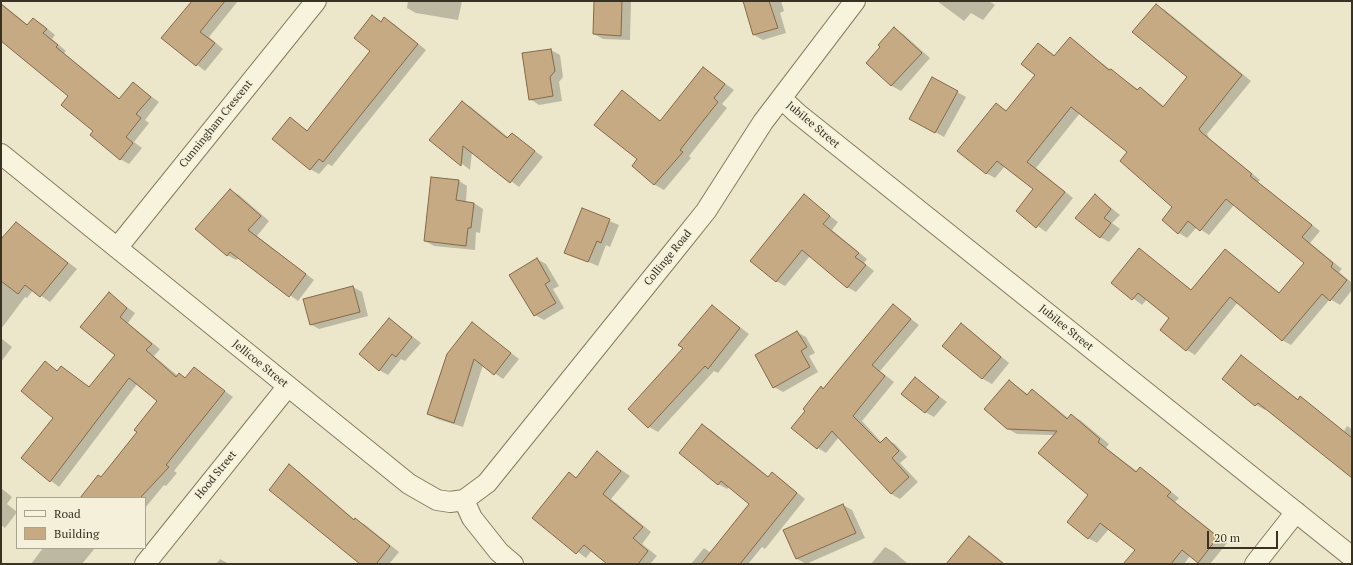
<!DOCTYPE html>
<html>
<head>
<meta charset="utf-8">
<style>
  body { margin:0 }
  #map { position:relative; width:1353px; height:565px; overflow:hidden; background:#ece7ca; font-family:"PT Serif",serif }
  canvas { display:block }
  .frame { position:absolute; inset:0; border:2px solid #393122; pointer-events:none }
  .legend { position:absolute; left:16px; top:497px; width:130px; height:52px; box-sizing:border-box; background:#f4f0d9; border:1px solid #a9a490; margin:0; padding:5px 7px; list-style:none; font-size:12px; color:#393122 }
  .legend li { display:flex; align-items:center; gap:8px; height:20px }
  .legend b { width:20px; border:1px solid #a9a490 }
  .scale { position:absolute; left:1207px; top:531px; width:71px; height:18px; box-sizing:border-box; border:2px solid #393122; border-top:0; padding-left:5px; font-size:12px; line-height:14px; white-space:nowrap; color:#393122; -webkit-text-stroke:3px #f4f0d9; paint-order:stroke }
</style>
</head>
<body>
<div id="map">
<canvas width="1353" height="565"></canvas>
<div class="frame"></div>
<ul class="legend">
<li><b style="height:5px;background:#f7f3dd"></b>Road</li>
<li><b style="height:11px;background:#c6aa83"></b>Building</li>
</ul>
<div class="scale">20 m</div>
</div>
<script>
const g = document.querySelector('canvas').getContext('2d');
g.lineJoin = 'round';
function paint(path, color) { g.fillStyle = color; g.fill(path, 'evenodd'); }
const toPath = rows => new Path2D(rows.map(r => 'M' + r).join(''));
function trace(path, color, width, dash) { g.strokeStyle = color; g.lineWidth = width; g.lineCap = dash ? 'butt' : 'round'; g.setLineDash(dash || []); g.stroke(path); }
function drawText(font, color, halo, rows, align = 'center') {
  g.font = font + ' "PT Serif",serif'; g.lineWidth = 3; g.setLineDash([]); g.textBaseline = 'middle'; g.strokeStyle = halo; g.fillStyle = color; for (const [text, x, y, turn = 0] of rows) {
    g.save(); g.translate(x, y); g.rotate((+turn || 0) * Math.PI / 180); g.textAlign = isNaN(turn) ? turn : align; if (halo) g.strokeText(text, 0, 0); g.fillText(text, 0, 0); g.restore();
  }
}
paint(toPath([
  [193,1,238,1,209,37,223,49,205,71,163,38],
  [408,1,462,1,458,20,416,13,407,8],
  [595,1,631,1,630,40,603,39,594,34],
  [744,1,781,1,784,11,780,13,786,33,763,40,754,35],
  [937,1,989,1,995,5,983,20,971,13,964,21],
  [1,3,28,25,33,19,42,24,55,35,52,39,66,51,64,53,120,99,133,83,159,102,145,120,149,123,134,142,142,148,129,164,120,159,95,130,69,96,1,40],
  [1156,5,1165,10,1251,81,1207,134,1209,138,1260,180,1258,182,1320,231,1310,243,1342,269,1339,272,1352,283,1352,290,1340,305,1330,299,1291,345,1282,340,1238,302,1195,355,1187,350,1170,318,1147,299,1142,305,1113,283,1139,249,1193,291,1225,250,1280,293,1305,263,1234,205,1209,235,1197,227,1187,238,1179,233,1173,207,1128,152,1080,113,1036,168,1073,198,1046,232,1017,211,1035,189,1005,166,995,178,986,173,996,104,1007,111,1036,75,1039,44,1056,56,1070,39,1111,70,1139,90,1140,88,1149,94,1165,107,1188,77],
  [372,16,382,22,385,19,394,24,426,50,332,166,328,164,319,174,310,169,290,118,308,131,372,51],
  [894,29,903,34,930,58,901,91,892,86,867,63],
  [551,50,560,55,563,77,559,82,562,101,539,105,530,99],
  [704,68,734,90,722,104,727,108,689,156,691,158,664,190,655,185,633,166,639,159,623,92,661,121],
  [957,92,966,97,944,137,919,123],
  [462,102,471,107,509,138,512,134,543,157,519,187,472,152,470,170,431,139],
  [459,181,467,186,466,202,474,203,483,209,480,233,476,232,475,250,434,246,425,241],
  [230,190,239,195,269,221,257,236,314,280,298,301,239,257,236,260,227,255],
  [1095,195,1120,215,1112,223,1120,229,1109,242,1100,237],
  [804,196,838,222,832,230,867,259,864,263,874,271,856,292,847,287,810,256,785,286,776,281],
  [582,209,619,225,610,247,606,245,598,266,565,252],
  [16,223,77,269,50,302,33,290,27,298,25,297,1,329,1,241],
  [537,259,546,264,559,286,553,289,564,308,544,320,535,315],
  [353,287,362,292,368,316,319,329,310,324],
  [109,294,135,313,128,323,160,349,154,356,178,376,186,379,194,368,233,397,174,471,177,473,166,486,164,485,145,508,145,498,82,498,101,478,139,432,158,401,137,384,59,487,22,458,55,418,45,363,58,371,61,367,90,387,116,355],
  [893,305,919,325,880,371,894,382,862,421,882,443,886,439,895,444,907,457,900,463,918,482,900,499,891,494,839,437,826,453,818,448,806,411,822,388,825,389],
  [712,306,749,334,718,373,714,371,658,432,649,427,685,348],
  [390,319,421,343,405,361,401,359,388,375,379,370],
  [472,323,519,359,503,379,483,365,463,427,437,419,429,414],
  [961,325,970,330,1009,363,992,384,983,379,943,346],
  [797,332,806,337,815,353,809,356,818,372,783,392,774,387],
  [1,338,12,347,1,362],
  [1241,356,1299,400,1301,398,1309,403,1344,431,1347,426,1352,429,1352,477,1266,408,1265,410,1256,405],
  [915,378,947,402,934,417,925,412],
  [1009,381,1029,395,1032,391,1041,396,1068,418,1071,415,1080,420,1109,444,1106,448,1138,472,1141,469,1149,474,1179,498,1175,502,1227,543,1210,564,1201,564,1190,556,1184,564,1125,564,1136,550,1109,529,1097,543,1088,538,1090,495,1054,435,1017,434,1008,429],
  [702,425,711,430,769,477,772,474,781,479,805,499,765,549,762,547,748,564,691,564,704,548,711,553,750,504,730,486,727,489,718,484],
  [597,453,630,476,611,499,651,532,642,544,657,556,650,564,609,564,592,550,586,558,533,518,569,473,577,478],
  [289,466,298,471,355,520,364,524,399,552,389,564,362,564],
  [1,488,12,497,7,504,17,512,5,528,1,525],
  [843,505,852,510,865,538,806,564,797,559],
  [969,537,978,542,1005,564,960,564],
  [885,547,894,552,908,564,871,564],
  [43,548,95,548,82,564,31,564],
  [220,559,229,564,216,564]
]), '#0003');
const building = toPath([
  [192,1,225,1,200,32,215,43,196,66,161,38,192,1],
  [594,1,622,1,621,36,593,34,594,1],
  [743,1,769,1,778,28,753,35,743,1],
  [1,4,27,25,33,18,47,29,43,33,58,45,56,47,119,99,133,82,151,97,136,114,141,118,126,137,133,143,120,160,90,135,93,131,61,105,68,96,1,41,1,4],
  [1156,4,1242,75,1199,129,1201,132,1252,174,1250,176,1312,225,1302,237,1333,263,1331,267,1347,280,1330,301,1322,294,1282,341,1230,297,1186,351,1160,330,1169,318,1138,293,1132,300,1111,283,1139,248,1191,290,1225,249,1279,293,1304,263,1226,199,1200,231,1188,221,1178,234,1162,220,1172,207,1120,161,1127,152,1071,107,1027,162,1065,192,1036,228,1016,211,1033,189,997,161,986,174,957,151,996,103,1006,111,1035,75,1021,64,1038,43,1054,56,1070,37,1109,70,1111,69,1137,90,1140,87,1163,107,1187,77,1132,32,1156,4],
  [372,15,381,22,384,17,418,44,323,162,319,159,310,170,272,139,290,117,307,131,370,51,354,38,372,15],
  [894,27,922,53,891,86,866,63,880,47,878,45,894,27],
  [551,49,555,71,550,77,553,96,529,100,522,53,551,49],
  [703,67,725,84,714,98,718,102,680,150,683,152,654,185,632,166,637,159,594,125,622,90,660,121,703,67],
  [932,77,958,91,935,133,909,119,932,77],
  [462,101,507,138,512,133,535,151,510,183,463,146,461,166,429,140,462,101],
  [431,177,459,180,456,200,474,203,471,228,468,228,466,246,424,241,431,177],
  [230,189,261,216,248,230,306,274,289,297,230,252,227,256,195,229,230,189],
  [804,194,830,216,823,224,859,253,855,257,866,265,847,288,802,250,776,282,750,261,804,194],
  [1095,194,1111,209,1104,218,1111,223,1100,238,1075,218,1095,194],
  [582,208,610,219,601,243,597,241,588,262,564,253,582,208],
  [16,222,68,263,40,297,25,285,18,294,1,281,1,239,16,222],
  [537,258,550,281,545,284,556,303,534,316,509,275,537,258],
  [353,286,360,312,310,325,303,299,353,286],
  [109,292,127,308,120,317,152,344,146,350,176,377,179,373,185,378,194,367,225,391,166,465,169,467,140,498,80,498,98,475,101,477,137,432,134,430,157,401,129,378,50,482,21,458,53,418,21,391,45,361,57,371,61,366,89,387,115,355,80,327,109,292],
  [893,304,911,319,872,365,885,376,853,416,880,443,886,437,899,451,892,458,909,477,891,494,832,431,817,449,791,428,805,411,803,409,821,386,823,389,893,304],
  [712,305,740,328,708,369,705,366,648,428,628,409,683,348,678,345,712,305],
  [389,318,412,337,396,357,392,354,379,371,359,354,389,318],
  [472,322,511,353,494,375,474,359,454,423,427,414,447,354,472,322],
  [961,323,1001,357,982,379,942,346,961,323],
  [797,331,807,347,801,351,810,367,773,388,755,355,797,331],
  [1241,355,1298,400,1300,396,1352,438,1352,478,1258,403,1255,406,1222,379,1241,355],
  [915,377,939,397,925,413,901,394,915,377],
  [1009,380,1027,395,1032,389,1067,419,1071,414,1100,439,1098,442,1136,472,1140,467,1171,492,1167,496,1218,537,1198,563,1182,550,1171,564,1123,564,1135,550,1100,523,1088,539,1067,522,1088,495,1038,453,1057,431,1007,429,984,409,1009,380],
  [702,424,768,477,772,472,797,493,740,564,701,564,749,504,721,481,718,485,679,453,702,424],
  [597,451,621,471,603,494,643,527,633,538,648,551,638,564,607,564,584,545,576,554,532,518,569,472,576,478,597,451],
  [289,464,354,520,355,518,390,546,376,564,360,564,269,490,289,464],
  [843,504,856,533,796,559,783,530,843,504],
  [969,536,1004,564,946,564,969,536]
]);
paint(building, '#c6aa83');
trace(building, '#846948', 1);
const minor = toPath([
  [781,98,797,113,1352,557],
  [1,154,409,484,437,500,450,502,464,500,487,483,682,241,706,211,763,122,855,1],
  [117,248,316,1],
  [464,500,472,518,499,552,513,564],
  [145,564,288,386],
  [1255,564,1296,512]
]);
trace(minor, '#877b60', 22);
trace(minor, '#f7f3dd', 20);
drawText('11px', '#393122', '#f4f0d9', [
  ["Cunningham Crescent",216,124,-51],
  ["Jubilee Street",813,125,40],
  ["Collinge Road",668,258,-51],
  ["Jubilee Street",1066,328,39],
  ["Jellicoe Street",260,364,39],
  ["Hood Street",216,475,-51]
]);
</script>
</body>
</html>
